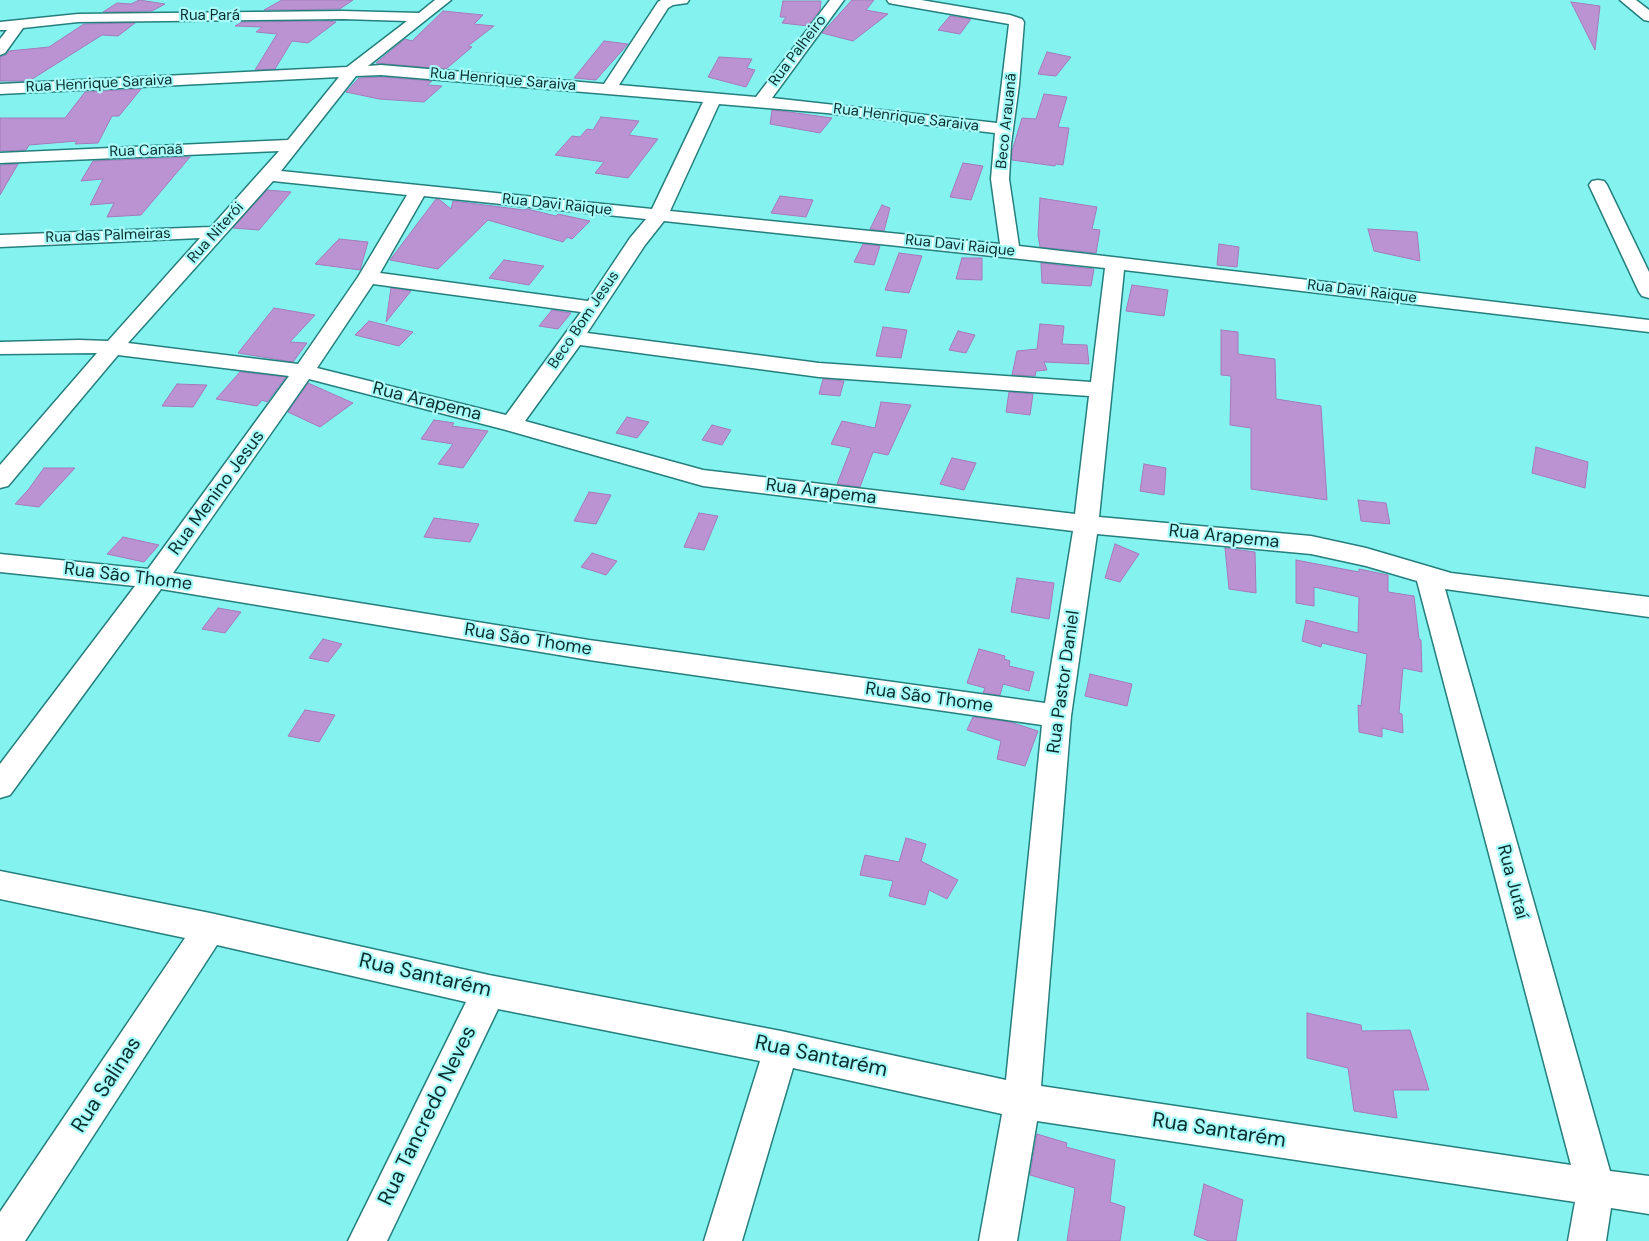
<!DOCTYPE html>
<html>
<head>
<meta charset="utf-8">
<style>
  body { margin:0 }
  canvas { display:block; background:#84f3f0 }
</style>
</head>
<body>
<canvas width="1649" height="1241"></canvas>
<script>
const g = document.querySelector('canvas').getContext('2d');
g.lineJoin = 'round';
function paint(path, color) { g.fillStyle = color; g.fill(path, 'evenodd'); }
const toPath = rows => new Path2D(rows.map(r => 'M' + r).join(''));
function trace(path, color, width, dash) { g.strokeStyle = color; g.lineWidth = width; g.lineCap = dash ? 'butt' : 'round'; g.setLineDash(dash || []); g.stroke(path); }
function drawText(font, color, halo, rows, align = 'center') {
  g.font = font + ' "DM Sans",sans-serif'; g.lineWidth = 4.5; g.setLineDash([]); g.textBaseline = 'middle'; g.strokeStyle = halo; g.fillStyle = color; for (const [text, x, y, turn = 0] of rows) {
    g.save(); g.translate(x, y); g.rotate((+turn || 0) * Math.PI / 180); g.textAlign = isNaN(turn) ? turn : align; if (halo) g.strokeText(text, 0, 0); g.fillText(text, 0, 0); g.restore();
  }
}
const building = toPath([
  [139,0,165,4,152,11,103,12,117,3,131,4,139,0],
  [282,0,353,0,340,9,264,10,282,0],
  [852,0,874,0,866,10,888,14,853,41,822,33,852,0],
  [783,1,821,1,820,10,808,26,782,23,786,17,780,17,783,1],
  [1571,2,1600,6,1595,50,1571,2],
  [443,11,483,15,474,24,494,26,468,46,472,47,446,69,376,63,405,39,412,41,443,11],
  [950,16,971,19,960,34,938,30,950,16],
  [327,21,336,22,308,43,292,41,275,69,255,70,277,34,256,32,262,27,235,26,242,22,327,21],
  [135,23,118,36,102,35,29,81,0,81,0,57,6,55,9,51,49,47,84,24,135,23],
  [604,41,628,44,596,80,574,78,604,41],
  [1047,52,1071,57,1056,76,1038,74,1047,52],
  [719,57,752,59,747,68,755,70,746,87,708,77,719,57],
  [381,77,432,81,427,85,442,86,424,102,379,99,346,92,359,78,381,77],
  [141,89,119,116,112,116,98,143,75,144,77,141,29,145,26,150,0,151,0,118,65,118,85,92,141,89],
  [1044,94,1067,97,1058,127,1069,128,1063,165,1056,164,1055,166,1012,160,1012,151,1022,118,1036,119,1044,94],
  [772,110,782,111,832,118,820,133,770,124,772,110],
  [601,117,639,121,629,135,658,139,628,178,595,173,604,162,555,155,572,136,580,137,587,129,593,130,601,117],
  [190,157,141,215,107,217,114,203,90,205,103,179,81,181,93,161,190,157],
  [963,163,983,166,971,200,950,197,963,163],
  [18,164,0,195,0,165,18,164],
  [267,190,291,192,259,230,233,228,267,190],
  [780,196,813,200,806,217,771,213,780,196],
  [1040,198,1097,207,1092,229,1100,230,1096,253,1040,247,1038,235,1040,198],
  [436,199,440,200,451,209,453,201,524,210,527,209,556,216,558,214,590,221,572,239,567,237,563,242,488,220,438,269,390,260,436,199],
  [882,205,890,208,884,231,870,229,882,205],
  [1368,229,1417,232,1420,261,1374,251,1368,229],
  [339,239,368,242,360,270,315,264,339,239],
  [863,244,880,246,874,265,854,262,863,244],
  [1219,244,1239,247,1237,267,1217,265,1219,244],
  [899,253,922,256,909,293,885,290,899,253],
  [962,258,982,258,982,280,956,279,962,258],
  [504,260,544,266,529,285,489,278,504,260],
  [1041,263,1094,269,1091,286,1042,283,1041,263],
  [1132,285,1168,290,1164,316,1126,311,1132,285],
  [391,288,411,291,386,322,391,288],
  [274,308,315,315,290,342,307,343,293,362,238,353,274,308],
  [552,310,571,313,558,329,539,326,552,310],
  [369,321,413,332,399,346,355,335,369,321],
  [1040,324,1064,326,1062,344,1087,345,1089,364,1044,362,1047,370,1036,371,1035,376,1012,375,1017,351,1037,349,1040,324],
  [883,327,907,330,901,358,876,356,883,327],
  [1221,330,1238,332,1238,354,1275,359,1276,399,1321,406,1327,500,1251,489,1251,428,1230,425,1231,376,1221,375,1221,330],
  [958,331,975,335,966,353,949,350,958,331],
  [240,372,286,377,267,402,262,400,257,406,216,399,240,372],
  [823,379,844,381,840,396,819,394,823,379],
  [308,383,353,403,320,427,288,412,308,383],
  [177,384,207,385,193,407,162,406,177,384],
  [1009,392,1033,394,1030,415,1006,412,1009,392],
  [881,402,911,405,888,455,873,452,860,487,837,484,851,448,831,444,842,421,875,428,881,402],
  [627,417,649,422,637,438,616,433,627,417],
  [434,420,454,423,452,426,488,431,463,468,438,464,453,444,421,439,434,420],
  [712,425,731,430,722,445,702,440,712,425],
  [1536,447,1588,462,1585,488,1532,473,1536,447],
  [952,458,976,463,964,490,940,484,952,458],
  [1144,464,1166,468,1164,495,1140,491,1144,464],
  [44,468,75,468,39,507,15,504,28,490,44,468],
  [589,492,611,495,596,524,574,521,589,492],
  [1358,500,1386,503,1390,524,1361,521,1358,500],
  [699,513,718,516,704,550,684,547,699,513],
  [434,518,479,524,470,542,424,537,434,518],
  [123,537,159,545,144,562,107,554,123,537],
  [1115,544,1139,554,1120,582,1105,578,1115,544],
  [1225,548,1255,552,1256,593,1229,589,1225,548],
  [592,553,617,561,606,575,581,567,592,553],
  [1296,560,1359,572,1359,569,1388,575,1388,592,1414,596,1419,639,1421,640,1422,672,1403,668,1399,713,1402,714,1403,733,1382,728,1382,737,1359,732,1358,705,1361,706,1367,654,1322,643,1321,647,1302,641,1306,620,1358,633,1359,597,1314,587,1314,606,1296,603,1296,560],
  [1017,578,1054,583,1049,619,1011,612,1017,578],
  [218,608,241,612,225,633,202,629,218,608],
  [323,639,342,644,328,662,309,658,323,639],
  [979,649,1005,656,1004,659,1010,661,1009,666,1034,672,1029,691,1003,684,1000,695,983,693,985,688,967,683,979,649],
  [1090,674,1132,684,1127,706,1085,696,1090,674],
  [305,710,335,715,319,742,288,736,305,710],
  [973,717,1010,722,1038,731,1025,766,997,759,1001,741,967,730,973,717],
  [906,838,926,844,921,861,958,880,947,899,929,890,925,905,889,896,893,881,860,875,865,855,899,862,906,838],
  [1307,1013,1361,1025,1362,1031,1410,1030,1429,1090,1393,1090,1397,1118,1354,1111,1348,1068,1307,1058,1307,1013],
  [1037,1134,1067,1143,1066,1147,1115,1160,1110,1202,1125,1207,1120,1241,1067,1241,1075,1188,1030,1175,1037,1134],
  [1204,1184,1243,1200,1236,1241,1209,1241,1194,1235,1204,1184]
]);
paint(building, '#bb92d2');
trace(building, '#a47bba', 1);
const minor = toPath([
  [435,0,451,0,368,66,381,65,604,84,658,2,661,0,689,0,687,3,673,5,668,8,619,85,756,97,830,0,844,0,772,98,997,123,1009,24,894,4,889,3,887,0,921,0,1010,15,1022,19,1024,22,1019,85,1011,144,1009,179,1019,246,1649,320,1649,332,1124,270,1099,517,1311,536,1366,548,1451,573,1649,597,1649,617,1445,589,1610,1171,1649,1176,1649,1214,1611,1208,1606,1241,1568,1241,1575,1202,1037,1121,1017,1241,979,1241,1002,1114,793,1068,742,1241,704,1241,760,1061,498,1009,387,1241,348,1241,466,1002,217,945,25,1241,0,1241,0,1212,185,938,0,899,0,871,210,913,489,975,781,1031,1006,1080,1042,725,589,660,161,589,10,795,0,798,0,764,135,586,0,572,0,554,148,569,289,376,118,355,8,486,0,488,0,465,97,353,0,354,0,342,79,340,108,341,200,238,0,247,0,235,211,227,279,151,0,163,0,153,288,140,339,77,0,94,0,84,347,67,407,21,343,19,78,22,23,28,5,53,0,55,0,39,7,30,0,30,0,22,78,14,343,11,419,13,435,0],
  [381,75,703,102,652,209,281,171,356,76,381,75],
  [719,104,827,113,995,133,991,179,1000,244,670,211,719,104],
  [273,181,407,195,358,277,298,364,128,343,273,181],
  [424,196,646,219,630,238,588,301,380,273,424,196],
  [664,221,1105,268,1091,382,819,363,587,333,645,245,664,221],
  [373,284,581,312,506,415,317,368,373,284],
  [580,345,819,377,1089,396,1075,514,703,470,525,421,580,345],
  [309,379,506,430,703,486,1073,531,1045,703,589,640,173,573,309,379],
  [1097,534,1311,554,1366,566,1417,581,1571,1165,1041,1086,1071,716,1097,534],
  [1620,0,1636,0,1649,10,1649,21,1644,20,1620,0],
  [1598,180,1604,181,1607,185,1649,272,1649,298,1642,296,1639,292,1589,185,1592,181,1598,180]
]);
trace(minor, '#257f7d', 3);
paint(minor, '#fff');
drawText('15px', '#082e2d', '#a8fcf9', [
  ["Rua Pará",210,16],
  ["Rua Palheiro",798,51,-53],
  ["Rua Henrique Saraiva",503,80,5],
  ["Rua Henrique Saraiva",99,84,-3],
  ["Rua Henrique Saraiva",906,118,7],
  ["Beco Arauanã",1007,121,-84],
  ["Rua Canaã",146,151,-2],
  ["Rua Davi Raique",557,205,6],
  ["Rua Niterói",216,233,-48],
  ["Rua das Palmeiras",108,236,-2],
  ["Rua Davi Raique",960,246,6],
  ["Rua Davi Raique",1362,292,7],
  ["Beco Bom Jesus",584,320,-56]
]);
drawText('18px', '#082e2d', '#a8fcf9', [
  ["Rua Arapema",427,402,14],
  ["Rua Arapema",821,492,7],
  ["Rua Menino Jesus",217,493,-54],
  ["Rua Arapema",1224,537,6],
  ["Rua São Thome",128,577,7],
  ["Rua São Thome",528,640,9],
  ["Rua Pastor Daniel",1064,682,-82],
  ["Rua São Thome",929,698,8],
  ["Rua Jutaí",1512,882,75]
]);
drawText('21px', '#082e2d', '#a8fcf9', [
  ["Rua Santarém",425,976,13],
  ["Rua Santarém",821,1057,12],
  ["Rua Salinas",107,1085,-57],
  ["Rua Tancredo Neves",428,1116,-64],
  ["Rua Santarém",1219,1131,9]
]);
</script>
</body>
</html>
